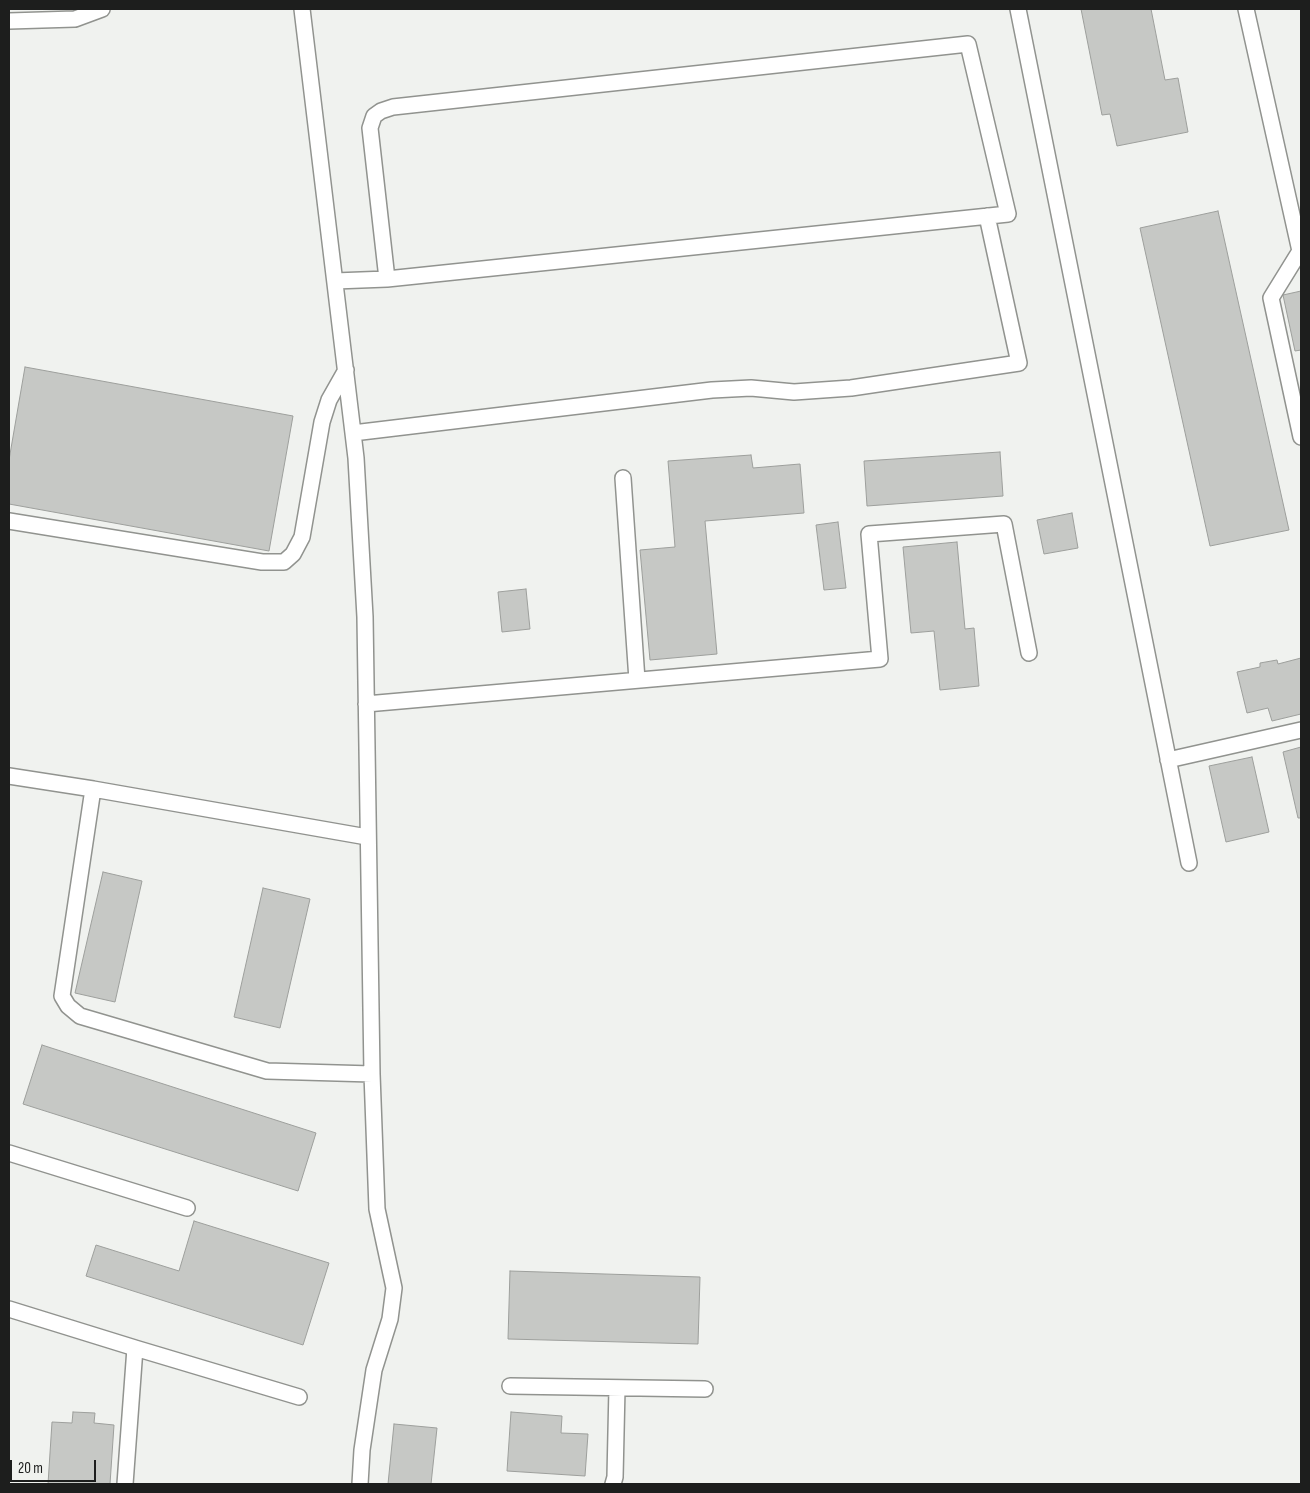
<!DOCTYPE html>
<html>
<head>
<meta charset="utf-8">
<style>
  body { margin:0 }
  #map { position:relative; width:1310px; height:1493px; overflow:hidden; background:#f0f2ef; font-family:"Sofia Sans Condensed",sans-serif }
  canvas { display:block }
  .frame { position:absolute; inset:0; border:10px solid #1d1e1d; pointer-events:none }
  .scale { position:absolute; left:10px; top:1460px; width:86px; height:22px; box-sizing:border-box; border:2px solid #1d1e1d; border-top:0; padding-left:6px; font-size:15px; line-height:18px; white-space:nowrap; color:#1d1e1d; -webkit-text-stroke:4px #f0f2ef; paint-order:stroke }
</style>
</head>
<body>
<div id="map">
<canvas width="1310" height="1493"></canvas>
<div class="frame"></div>
<div class="scale">20 m</div>
</div>
<script>
const g = document.querySelector('canvas').getContext('2d');
g.lineJoin = 'round';
function paint(path, color) { g.fillStyle = color; g.fill(path, 'evenodd'); }
const toPath = rows => new Path2D(rows.map(r => 'M' + r).join(''));
function trace(path, color, width, dash) { g.strokeStyle = color; g.lineWidth = width; g.lineCap = dash ? 'butt' : 'round'; g.setLineDash(dash || []); g.stroke(path); }
const building = toPath([
  [1081,9,1151,9,1165,80,1178,78,1188,132,1117,146,1110,114,1102,115,1081,9],
  [1218,211,1289,530,1210,546,1140,228,1218,211],
  [1301,291,1301,350,1295,351,1283,295,1301,291],
  [25,367,293,416,269,551,9,504,9,460,25,367],
  [1000,452,1003,496,867,506,864,461,1000,452],
  [751,455,753,468,800,464,804,513,705,521,717,654,650,660,640,550,675,547,668,461,751,455],
  [1072,513,1078,548,1044,554,1037,520,1072,513],
  [838,522,846,588,824,590,816,525,838,522],
  [957,542,965,629,974,628,979,686,940,690,934,631,911,633,903,547,957,542],
  [526,589,530,629,502,632,498,592,526,589],
  [1301,658,1301,714,1272,721,1268,708,1247,713,1237,672,1260,667,1260,663,1277,660,1278,664,1301,658],
  [1301,747,1301,818,1298,818,1283,752,1301,747],
  [1252,757,1269,832,1226,842,1209,766,1252,757],
  [103,872,142,881,115,1002,75,993,103,872],
  [263,888,310,899,280,1028,234,1017,263,888],
  [42,1045,316,1133,298,1191,23,1104,42,1045],
  [194,1221,329,1263,303,1345,86,1276,96,1245,179,1271,194,1221],
  [510,1271,700,1277,698,1344,508,1339,510,1271],
  [73,1412,95,1413,94,1423,114,1425,110,1484,48,1484,52,1422,72,1423,73,1412],
  [511,1412,562,1416,561,1433,588,1434,585,1476,507,1471,511,1412],
  [394,1424,437,1428,431,1484,388,1484,394,1424]
]);
paint(building, '#c6c8c5');
trace(building, '#9d9f9c', 1);
const service = toPath([
  [302,9,356,458,365,617,372,1074,377,1209,394,1288,390,1319,374,1370,362,1450,360,1484],
  [1018,9,1189,863],
  [1246,9,1300,251,1271,298,1301,437],
  [9,21,75,19,102,9],
  [335,281,387,279,1008,214,968,44,393,107,381,111,374,116,370,128,387,279],
  [353,433,712,390,751,388,794,392,851,388,1019,363,987,216],
  [623,478,637,680],
  [9,521,262,562,284,562,293,554,302,537,322,422,329,400,346,370],
  [366,704,880,659,869,534,1004,524,1029,653],
  [1168,760,1301,730],
  [9,776,93,789],
  [367,837,93,789,62,996,68,1006,80,1016,267,1071,372,1074],
  [9,1153,187,1208],
  [9,1309,135,1348,125,1484],
  [135,1348,299,1397],
  [510,1386,705,1389],
  [613,1484,615,1477,617,1388]
]);
trace(service, '#91938f', 18);
trace(service, '#fff', 15);
</script>
</body>
</html>
